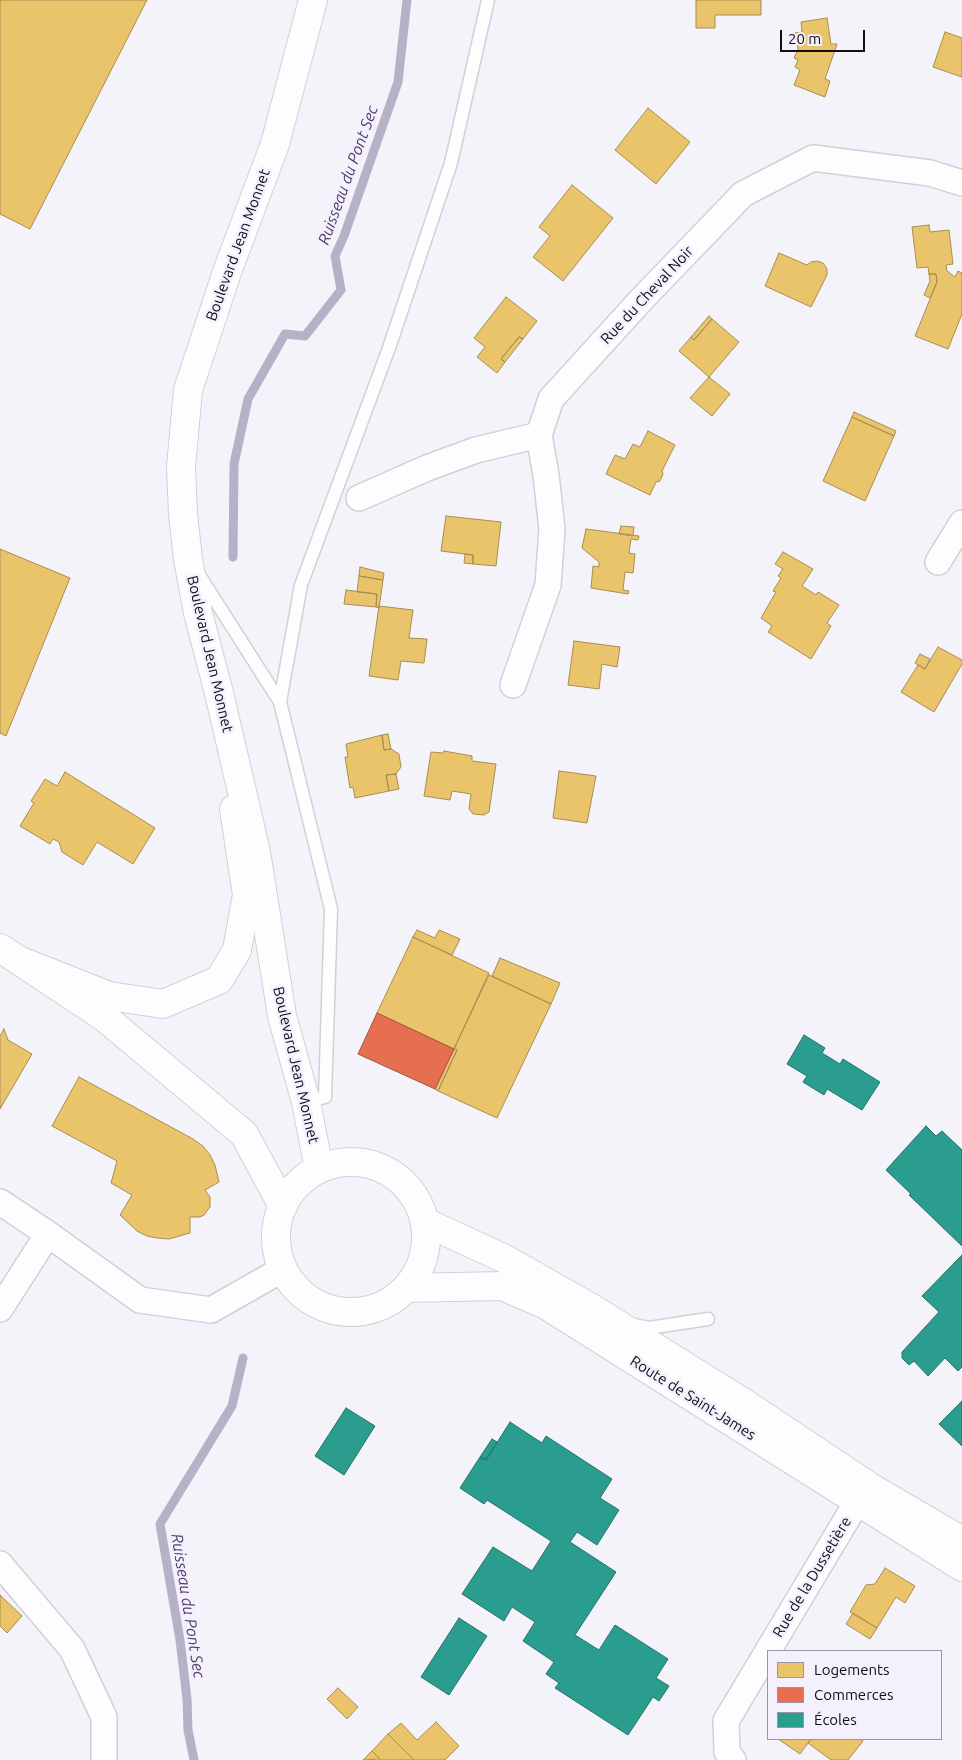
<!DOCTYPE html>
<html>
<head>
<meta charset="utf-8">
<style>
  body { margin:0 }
  #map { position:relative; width:962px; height:1760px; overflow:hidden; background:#f5f3fa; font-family:Ubuntu,sans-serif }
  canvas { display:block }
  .legend { position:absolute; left:767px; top:1650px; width:175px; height:90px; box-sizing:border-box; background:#f4f0fd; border:1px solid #9995a1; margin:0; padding:6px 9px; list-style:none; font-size:15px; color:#100d17 }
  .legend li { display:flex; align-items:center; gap:10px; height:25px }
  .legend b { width:25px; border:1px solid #9995a1 }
  .scale { position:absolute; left:780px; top:30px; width:85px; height:22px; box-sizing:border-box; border:2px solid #100d17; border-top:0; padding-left:6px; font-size:15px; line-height:18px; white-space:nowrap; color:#100d17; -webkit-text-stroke:4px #f4f0fd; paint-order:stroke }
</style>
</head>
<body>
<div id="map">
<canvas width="962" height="1760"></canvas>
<ul class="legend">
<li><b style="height:14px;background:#e9c46a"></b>Logements</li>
<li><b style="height:14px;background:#e76f51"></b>Commerces</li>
<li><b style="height:14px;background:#2a9d8f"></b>Écoles</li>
</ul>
<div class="scale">20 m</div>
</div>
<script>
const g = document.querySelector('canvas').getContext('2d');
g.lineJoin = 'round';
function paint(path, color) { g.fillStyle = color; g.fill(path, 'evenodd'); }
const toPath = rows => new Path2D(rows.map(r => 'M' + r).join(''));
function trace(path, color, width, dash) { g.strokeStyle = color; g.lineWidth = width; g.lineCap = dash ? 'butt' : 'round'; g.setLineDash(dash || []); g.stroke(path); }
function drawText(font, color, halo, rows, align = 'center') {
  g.font = font + ' Ubuntu,sans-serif'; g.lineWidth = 5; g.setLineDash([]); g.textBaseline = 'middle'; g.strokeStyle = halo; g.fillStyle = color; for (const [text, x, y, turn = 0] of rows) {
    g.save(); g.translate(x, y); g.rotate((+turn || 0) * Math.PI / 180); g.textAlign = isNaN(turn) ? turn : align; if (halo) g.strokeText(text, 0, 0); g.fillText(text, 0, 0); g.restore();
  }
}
const homes = toPath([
  [0,0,147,0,30,229,0,214,0,0],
  [696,0,761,0,761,15,715,15,715,28,696,28,696,0],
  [827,18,831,44,837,44,825,79,830,81,825,97,794,85,800,70,795,67,798,60,794,58,798,49,795,33,802,32,801,22,827,18],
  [945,32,962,38,962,77,933,67,945,32],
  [648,108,690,142,656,184,615,150,648,108],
  [572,185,613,218,563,281,533,257,550,236,539,227,572,185],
  [929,225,930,232,949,230,953,264,946,265,947,271,955,277,958,271,962,273,962,314,948,349,915,336,937,282,936,274,929,274,928,267,917,268,912,227,929,225],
  [779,253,807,265,811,262,817,261,823,263,827,269,827,275,811,307,765,286,779,253],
  [929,274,936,274,937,282,930,298,924,295,930,281,929,274],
  [506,297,537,321,523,339,519,337,501,359,505,362,497,373,477,357,485,347,474,338,506,297],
  [709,316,712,319,694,340,691,337,709,316],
  [712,319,739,342,709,377,679,351,691,337,694,340,712,319],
  [519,337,523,339,505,362,501,359,519,337],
  [709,377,730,394,712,416,690,398,709,377],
  [854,412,896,431,894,436,852,417,854,412],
  [852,417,894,436,865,501,823,481,852,417],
  [648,431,675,445,662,471,663,474,660,481,656,482,650,495,606,474,615,455,625,459,633,444,640,447,648,431],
  [446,516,501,522,496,566,473,564,473,555,441,551,446,516],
  [621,526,634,527,633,536,619,534,621,526],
  [586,529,639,536,638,540,631,539,629,553,635,554,633,573,625,572,623,590,629,591,628,594,591,588,593,566,599,567,599,562,582,548,586,529],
  [0,549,70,578,6,736,0,733,0,549],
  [783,552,813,569,802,586,816,595,818,592,839,605,827,623,831,626,811,659,768,632,772,626,761,618,776,592,773,591,781,578,778,576,783,569,775,564,783,552],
  [465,554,473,555,473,564,464,563,465,554],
  [360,567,384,573,383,580,359,576,360,567],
  [359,576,383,580,379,608,376,607,377,594,357,592,359,576],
  [346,590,377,594,376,607,344,604,346,590],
  [379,606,413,610,409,638,427,639,424,663,401,661,398,680,369,676,379,606],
  [574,641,620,647,617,667,602,664,599,689,568,685,574,641],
  [938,647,962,660,962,664,934,712,901,692,918,665,925,669,938,647],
  [920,654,930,659,925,669,915,663,920,654],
  [388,734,391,749,384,750,382,735,388,734],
  [382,735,384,750,391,749,399,754,401,767,396,774,386,775,389,791,355,798,353,787,350,788,345,757,348,757,346,744,382,735],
  [444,751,472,756,472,761,496,764,489,812,484,815,473,814,469,809,471,794,452,791,450,800,424,796,431,752,443,753,444,751],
  [559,771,596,776,587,823,553,818,559,771],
  [65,772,155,828,133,864,97,842,83,865,62,852,59,842,53,839,50,844,20,826,34,803,31,801,45,779,57,786,65,772],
  [396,774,399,789,389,791,386,775,396,774],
  [417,930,435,938,439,930,460,939,452,955,413,937,417,930],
  [413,937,489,973,454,1049,377,1013,413,937],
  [500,958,560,983,551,1004,492,976,500,958],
  [489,975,551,1004,497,1118,438,1091,457,1050,454,1049,489,975],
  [4,1029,8,1040,32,1054,0,1109,0,1036,4,1029],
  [454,1049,457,1050,438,1091,435,1089,454,1049],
  [79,1077,193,1139,203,1146,210,1155,215,1165,219,1182,205,1190,210,1197,210,1207,204,1215,200,1217,190,1217,190,1233,169,1239,157,1238,147,1236,137,1231,120,1215,132,1195,111,1183,117,1161,52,1126,79,1077],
  [885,1568,915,1586,905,1603,896,1597,877,1628,850,1612,866,1585,875,1584,885,1568],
  [0,1595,22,1616,7,1633,0,1626,0,1595],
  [853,1613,877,1628,870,1639,846,1624,853,1613],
  [338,1688,358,1707,347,1719,327,1699,338,1688],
  [436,1722,459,1746,445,1760,414,1760,388,1734,401,1723,417,1740,436,1722],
  [388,1734,414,1760,379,1760,380,1759,372,1751,388,1734],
  [778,1739,811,1739,800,1754,778,1739],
  [811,1739,860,1739,863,1741,848,1760,831,1760,808,1743,811,1739],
  [372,1751,380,1759,363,1760,372,1751]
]);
paint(homes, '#e9c46a');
trace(homes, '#a88d51', 1);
const shops = toPath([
  [377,1013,454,1049,435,1089,358,1054,377,1013]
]);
paint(shops, '#e76f51');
trace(shops, '#a65240', 1);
const schools = toPath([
  [804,1035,825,1048,822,1053,840,1064,843,1059,880,1082,862,1110,827,1089,824,1095,803,1082,807,1076,787,1064,804,1035],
  [926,1126,936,1136,942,1131,962,1150,962,1246,909,1195,911,1194,886,1170,926,1126],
  [962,1255,962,1367,958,1371,945,1358,928,1376,914,1361,909,1365,902,1358,902,1352,939,1312,922,1296,962,1255],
  [962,1401,962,1446,939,1424,962,1401],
  [346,1408,375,1426,344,1475,315,1456,346,1408],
  [510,1422,542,1443,546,1436,612,1479,600,1498,619,1510,597,1545,577,1532,570,1542,616,1572,575,1635,599,1650,615,1625,668,1659,656,1678,669,1686,659,1701,653,1697,628,1735,555,1688,559,1683,546,1674,554,1662,523,1641,535,1622,512,1607,504,1621,462,1594,493,1547,532,1571,551,1541,487,1500,484,1504,460,1488,480,1457,486,1460,510,1422],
  [492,1439,497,1442,486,1460,480,1457,492,1439],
  [459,1618,487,1636,449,1695,421,1677,459,1618]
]);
paint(schools, '#2a9d8f');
trace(schools, '#22726b', 1);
trace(toPath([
  [233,557,234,464,248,399,285,334,305,336,341,290,335,256,344,236,398,82,407,0],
  [194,1760,188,1730,187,1699,180,1640,160,1524,232,1406,243,1358]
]), '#b7b1c8', 9);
const lane = toPath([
  [199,575,280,702,331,909,325,1097,306,1102],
  [280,702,301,585,389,348,451,163,488,0],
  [634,1325,649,1328,708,1319]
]);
const street = toPath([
  [359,498,427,468,476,450,539,435,551,399,641,300,743,194,813,158,930,173,962,183],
  [938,562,962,523],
  [513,685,548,585,552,529,546,475,539,435],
  [0,1202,48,1234,140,1300,211,1310,283,1269],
  [0,1309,48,1234],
  [0,1564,72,1649,104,1717,104,1760],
  [733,1760,727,1752,726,1721,857,1502]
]);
const secondary = toPath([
  [0,948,104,1017,244,1134,283,1206],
  [18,960,109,996,163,1004,219,980,237,950,247,895,234,809]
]);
const primary = toPath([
  [313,0,275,144,227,272,188,390,181,467,183,514,188,559,198,613,219,693,256,852,282,1016,306,1102,319,1169],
  '276 1237a75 75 0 1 1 150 0a75 75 0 1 1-150 0Z',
  [425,1222,505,1259,593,1309,744,1403,870,1487,962,1541],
  [406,1288,502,1286,546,1305,962,1567]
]);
trace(lane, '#d1cfd8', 15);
trace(street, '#d1cfd8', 28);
trace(secondary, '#d1cfd8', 30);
trace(primary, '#d1cfd8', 30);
trace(lane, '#fefdfe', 12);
trace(street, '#fefdfe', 25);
trace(secondary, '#fefdfe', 28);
trace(primary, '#fefdfe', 28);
drawText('15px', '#100d17', '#f4f0fd', [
  ["Boulevard Jean Monnet",238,245,-70],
  ["Rue du Cheval Noir",647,295,-47],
  ["Boulevard Jean Monnet",210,654,77],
  ["Boulevard Jean Monnet",296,1065,77],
  ["Route de Saint-James",693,1398,32],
  ["Rue de la Dussetière",812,1577,-59]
]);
drawText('italic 16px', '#4d3e6a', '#f4f0fd', [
  ["Ruisseau du Pont Sec",348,175,-70],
  ["Ruisseau du Pont Sec",188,1606,81]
]);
</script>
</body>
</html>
